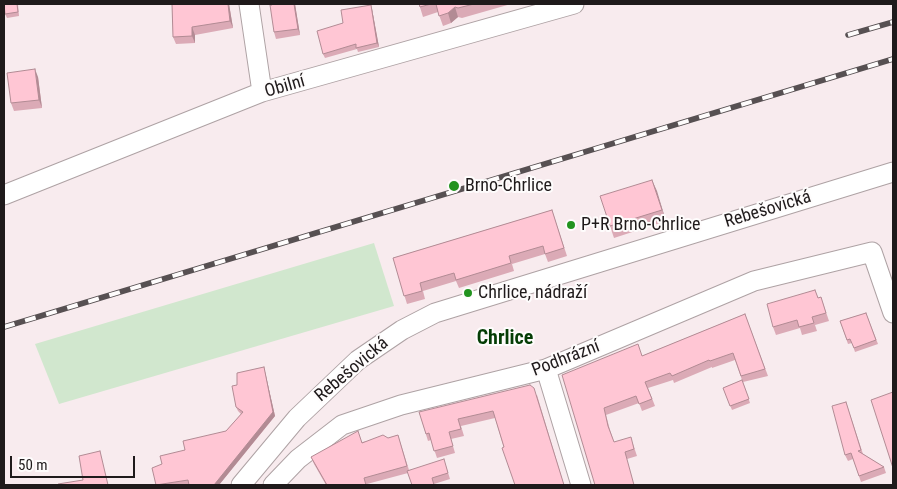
<!DOCTYPE html>
<html>
<head>
<meta charset="utf-8">
<style>
  body { margin:0 }
  #map { position:relative; width:897px; height:489px; overflow:hidden; background:#f8ebee; font-family:"Roboto Condensed",sans-serif }
  canvas { display:block }
  .frame { position:absolute; inset:0; border:5px solid #1f1a1b; pointer-events:none }
  .scale { position:absolute; left:10px; top:456px; width:125px; height:22px; box-sizing:border-box; border:2px solid #1f1a1b; border-top:0; padding-left:6px; font-size:15px; line-height:18px; white-space:nowrap; color:#1f1a1b; -webkit-text-stroke:4px #fefcfc; paint-order:stroke }
</style>
</head>
<body>
<div id="map">
<canvas width="897" height="489"></canvas>
<div class="frame"></div>
<div class="scale">50 m</div>
</div>
<script>
const g = document.querySelector('canvas').getContext('2d');
g.lineJoin = 'round';
function paint(path, color) { g.fillStyle = color; g.fill(path, 'evenodd'); }
const toPath = rows => new Path2D(rows.map(r => 'M' + r).join(''));
function trace(path, color, width, dash) { g.strokeStyle = color; g.lineWidth = width; g.lineCap = dash ? 'butt' : 'round'; g.setLineDash(dash || []); g.stroke(path); }
function drawText(font, color, halo, rows, align = 'center') {
  g.font = font + ' "Roboto Condensed",sans-serif'; g.lineWidth = 4; g.setLineDash([]); g.textBaseline = 'middle'; g.strokeStyle = halo; g.fillStyle = color; for (const [text, x, y, turn = 0] of rows) {
    g.save(); g.translate(x, y); g.rotate((+turn || 0) * Math.PI / 180); g.textAlign = isNaN(turn) ? turn : align; if (halo) g.strokeText(text, 0, 0); g.fillText(text, 0, 0); g.restore();
  }
}
paint(toPath([
  [374,243,394,306,59,404,35,344]
]), '#d1e7ce');
const street = toPath([
  [249,4,262,92],
  [4,195,262,92,574,4],
  [546,369,581,485],
  [241,485,297,418,358,360,402,330,435,313,893,172],
  [273,485,298,459,342,425,401,405,546,369,754,281,872,252,893,313]
]);
trace(street, '#aea2a4', 21);
trace(street, '#fff', 19);
const rail = toPath([
  [848,35,893,22],
  [4,327,893,59]
]);
trace(rail, '#575052', 5.5);
trace(rail, '#fefcfc', 4, [11]);
paint(toPath([
  [18,4,19,16,7,18,5,14],
  [172,4,229,4,233,28,195,35,195,43,176,44,173,37],
  [272,4,295,4,300,35,276,39,274,32],
  [419,4,511,4,462,18,458,17,451,23,443,26,438,12,423,17],
  [372,9,379,47,358,52,357,49,325,58,323,54,343,23],
  [38,77,42,108,14,111,11,103],
  [652,180,666,221,614,238,610,226],
  [552,210,567,256,548,262,545,254,512,264,514,271,459,288,456,281,423,291,425,299,407,304,393,258],
  [815,290,818,298,821,297,829,321,815,325,817,331,802,335,800,328,776,335,773,327],
  [866,313,878,344,855,352,852,343,848,344,840,321],
  [745,314,768,376,743,382,750,403,732,410,723,388,742,380,735,360,712,368,712,367,674,383,673,380,648,388,655,406,642,411,639,403,606,415,610,430,614,442,633,444,637,456,627,459,562,375,642,356],
  [265,372,275,416,219,485,156,485,162,464,185,450,226,431,241,414,238,411,236,407,237,385],
  [537,395,564,485,515,485,495,418,461,426,464,436,451,439,455,453,437,458,431,440,428,441,419,412],
  [846,402,863,454,884,467,886,473,861,482,853,459,848,461,845,455],
  [398,435,409,470,446,466,450,479,434,484,435,485,412,485,408,473,367,484,367,485,326,485,314,464,311,457,362,442,388,438]
]), '#dbaab6');
paint(toPath([
  [228,4,229,4,233,28,230,21],
  [294,4,295,4,300,35,298,29],
  [371,5,372,9,379,47,377,43],
  [455,7,458,17,451,23,448,13],
  [192,27,195,35,195,43,192,36],
  [35,69,38,77,42,108,39,100],
  [652,180,657,191,666,221,662,210],
  [264,367,275,416,219,485,214,485]
]), '#b28b94');
const building = toPath([
  [4,4,17,4,18,12,5,14,4,4],
  [172,4,228,4,230,21,192,27,192,36,173,37,172,4],
  [272,4,294,4,298,29,274,32,270,5,272,5,272,4],
  [419,4,431,4,420,7,419,4],
  [436,4,474,4,458,8,455,7,448,13,439,16,436,4],
  [371,5,377,43,356,48,356,44,323,54,317,31,343,23,341,10,371,5],
  [35,69,39,100,11,103,7,73,35,69],
  [652,180,662,210,610,226,600,196,652,180],
  [552,210,564,248,545,254,543,246,509,256,511,263,456,280,454,273,420,283,422,291,404,296,393,258,552,210],
  [815,290,818,298,821,297,826,313,812,317,814,323,799,327,797,320,773,327,767,304,815,290],
  [866,313,876,340,854,348,850,339,847,340,840,321,866,313],
  [745,314,765,369,741,376,733,353,710,361,709,360,672,376,670,373,645,382,652,399,639,404,636,396,604,408,608,426,614,442,631,437,634,449,625,452,634,485,595,485,562,375,638,344,642,356,745,314],
  [264,367,273,412,214,485,189,485,188,480,156,485,152,468,162,464,160,456,185,450,183,441,226,431,243,412,236,407,232,386,237,385,237,373,264,367],
  [742,380,749,399,730,406,723,388,742,380],
  [530,385,534,388,564,485,515,485,502,448,504,447,493,411,458,419,461,429,449,432,453,446,434,451,429,433,426,434,419,412,530,385],
  [893,392,893,468,871,400,893,392],
  [846,402,861,450,858,451,884,467,859,476,851,453,845,455,832,406,846,402],
  [358,431,362,443,383,435,388,438,398,435,407,466,364,478,366,485,327,485,311,457,358,431],
  [100,451,108,485,58,485,58,484,83,480,79,456,100,451],
  [444,459,448,473,432,478,434,485,412,485,407,471,444,459]
]);
paint(building, '#ffc6d4');
trace(building, '#b28b94', 1);
for (const [x, y, r, color] of [
  [454,186,6,"#22931f"],
  [571,225,5,"#22931f"],
  [468,293,5,"#22931f"]
]) { const dot = new Path2D(); dot.arc(x, y, r, 0, 2 * Math.PI); g.fillStyle = color; g.fill(dot); trace(dot, '#fefcfc', 2); }
drawText('18px', '#1f1a1b', '#fefcfc', [
  ["Obilní",285,87,-16],
  ["Rebešovická",768,210,-17],
  ["Podhrázní",566,359,-21],
  ["Rebešovická",352,370,-40]
]);
drawText('18px', '#1f1a1b', '#fefcfc', [
  ["Brno-Chrlice",465,186],
  ["P+R Brno-Chrlice",581,225],
  ["Chrlice, nádraží",478,293]
], 'left');
drawText('bold 20px', '#053d05', '#fefcfc', [
  ["Chrlice",505,339]
]);
</script>
</body>
</html>
